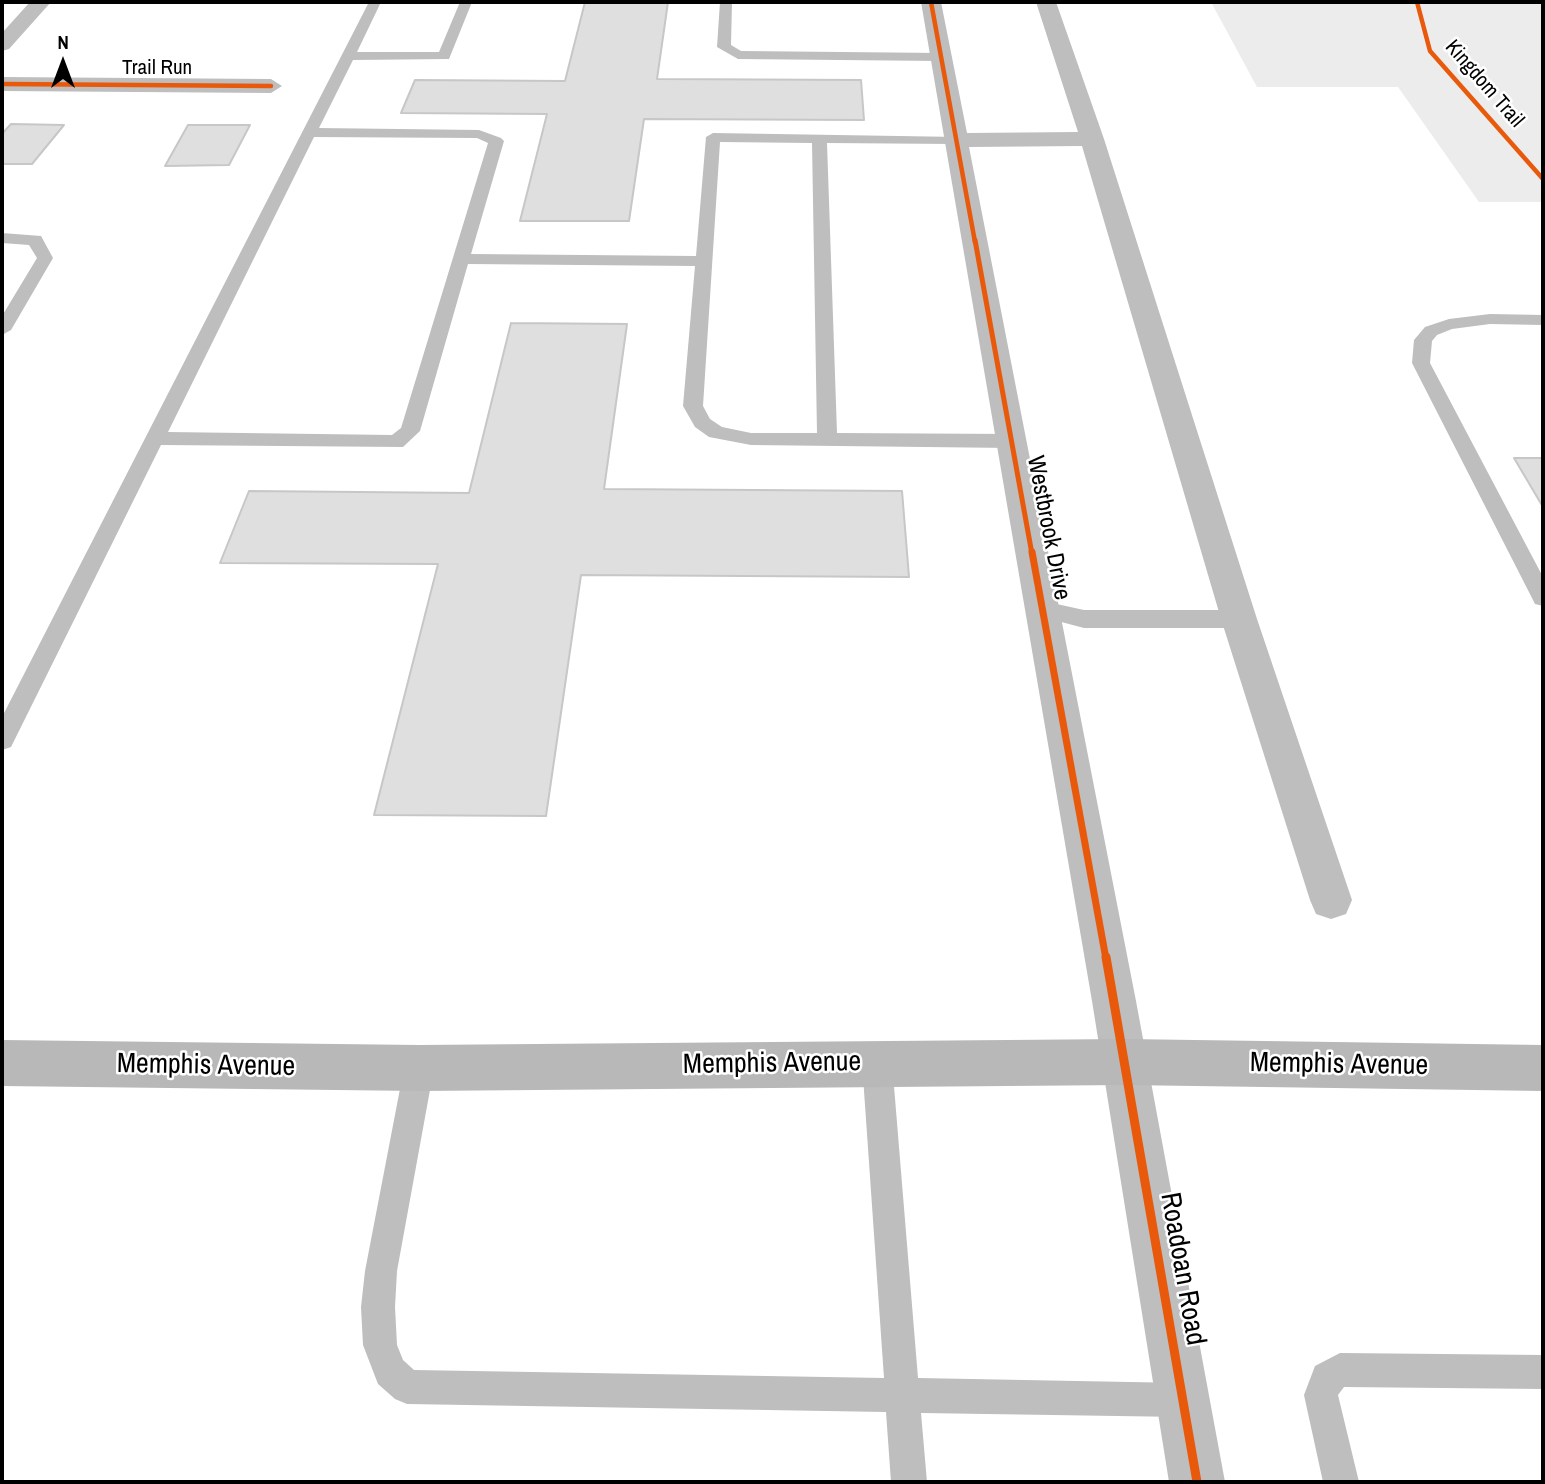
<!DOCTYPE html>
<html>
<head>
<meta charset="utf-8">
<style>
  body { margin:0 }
  #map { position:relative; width:1545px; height:1484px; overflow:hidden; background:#fff; font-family:"Archivo Narrow",sans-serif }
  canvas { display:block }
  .frame { position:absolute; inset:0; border:4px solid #000; pointer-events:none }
  .north { position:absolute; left:28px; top:28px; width:70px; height:70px; -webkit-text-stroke:5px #fff; paint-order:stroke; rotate:0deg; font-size:19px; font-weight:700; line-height:28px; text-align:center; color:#000 }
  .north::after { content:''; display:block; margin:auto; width:24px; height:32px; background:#000; clip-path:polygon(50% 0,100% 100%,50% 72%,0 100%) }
</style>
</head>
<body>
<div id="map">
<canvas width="1545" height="1484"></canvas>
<div class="frame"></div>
<div class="north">N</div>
</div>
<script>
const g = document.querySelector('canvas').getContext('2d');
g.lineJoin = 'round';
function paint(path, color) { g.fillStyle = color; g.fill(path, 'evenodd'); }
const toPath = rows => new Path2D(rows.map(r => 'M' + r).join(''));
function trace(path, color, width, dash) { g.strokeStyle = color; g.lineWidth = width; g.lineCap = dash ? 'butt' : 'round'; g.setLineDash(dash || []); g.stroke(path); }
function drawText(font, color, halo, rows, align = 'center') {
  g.font = font + ' "Archivo Narrow",sans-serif'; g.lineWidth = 5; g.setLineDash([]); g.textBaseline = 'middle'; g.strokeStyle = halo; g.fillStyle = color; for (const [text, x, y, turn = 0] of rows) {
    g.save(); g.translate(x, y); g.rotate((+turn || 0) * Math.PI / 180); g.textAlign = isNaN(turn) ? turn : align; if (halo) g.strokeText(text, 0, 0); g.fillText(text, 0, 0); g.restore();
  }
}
paint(toPath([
  [1211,2,1543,2,1543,202,1479,202,1398,87,1257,87]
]), '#ececec');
const building = toPath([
  [585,2,668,2,657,79,861,80,864,120,644,119,629,221,520,221,547,114,401,113,415,80,565,81,585,2],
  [11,124,64,125,32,164,2,164,2,134,11,124],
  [188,125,250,125,229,165,165,166,188,125],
  [511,323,627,324,604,489,902,491,909,577,581,575,546,816,374,815,438,564,220,563,249,491,469,493,511,323],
  [1514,458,1543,458,1543,507,1514,458]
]);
paint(building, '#dfdfdf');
trace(building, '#c7c7c7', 2);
paint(toPath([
  [369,2,381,2,357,52,439,52,460,2,472,2,449,59,353,60,319,128,479,130,501,138,504,141,471,254,696,256,706,137,713,133,960,137,960,143,955,144,827,143,837,433,1012,434,1022,441,1012,448,751,445,709,437,695,427,683,406,695,266,468,264,420,431,403,447,161,445,11,747,2,750,2,717,369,2],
  [314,137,477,138,488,143,401,428,392,435,168,432,314,137],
  [720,142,812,143,817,433,751,433,722,427,710,419,703,406,720,142],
  [720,2,732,2,731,45,741,51,941,53,948,57,941,61,738,59,717,47,720,2],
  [2,233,41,236,53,258,11,330,2,335,2,316,37,258,29,245,2,243,2,233],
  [1490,314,1543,315,1543,325,1490,324,1452,329,1437,335,1432,341,1430,363,1543,577,1543,606,1535,604,1532,598,1412,363,1414,340,1425,327,1449,319,1490,314],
  [1043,601,1084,610,1239,610,1247,613,1250,619,1247,625,1239,628,1084,628,1035,615,1032,609,1035,603,1043,601],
  [877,1047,887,1052,892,1062,918,1378,1183,1383,1195,1388,1200,1400,1195,1412,1183,1417,921,1413,927,1482,891,1482,886,1412,407,1404,395,1399,378,1384,363,1345,361,1307,365,1271,404,1068,409,1058,419,1053,429,1058,434,1068,397,1271,395,1307,397,1345,403,1360,414,1370,884,1378,862,1062,867,1052,877,1047],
  [1340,1353,1543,1355,1543,1389,1344,1387,1338,1395,1359,1482,1323,1482,1304,1395,1315,1366,1340,1353]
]), '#bebebe');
paint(toPath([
  [30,2,51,2,9,49,2,51,2,33,30,2],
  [921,2,941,2,967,133,1078,132,1036,2,1056,2,1104,139,1257,619,1352,900,1346,914,1331,919,1316,914,1310,900,1221,619,1082,146,969,147,1136,1001,1225,1482,1169,1482,1092,1001,921,2],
  [2,77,271,79,282,86,271,93,2,91,2,77]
]), '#bebebe');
paint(toPath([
  [1125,1039,1543,1045,1543,1091,1125,1085,419,1091,2,1086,2,1040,419,1045,1125,1039]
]), '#b8b8b8');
trace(toPath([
  [931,2,975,242],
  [1417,2,1430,51,1543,179],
  [2,84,271,86]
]), '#e8590c', 4.5);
trace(toPath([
  [975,240,1032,554]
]), '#e8590c', 5);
trace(toPath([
  [1032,552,1106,959]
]), '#e8590c', 7);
trace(toPath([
  [1106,957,1197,1482]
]), '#e8590c', 9);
drawText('21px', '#000', '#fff', [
  ["Trail Run",157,68],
  ["Kingdom Trail",1484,84,49]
]);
drawText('24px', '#000', '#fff', [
  ["Westbrook Drive",1048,528,79]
]);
drawText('28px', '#000', '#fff', [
  ["Memphis Avenue",772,1064,-1],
  ["Memphis Avenue",1339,1065,1],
  ["Memphis Avenue",206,1066,1],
  ["Roadoan Road",1182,1269,80]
]);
</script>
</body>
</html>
